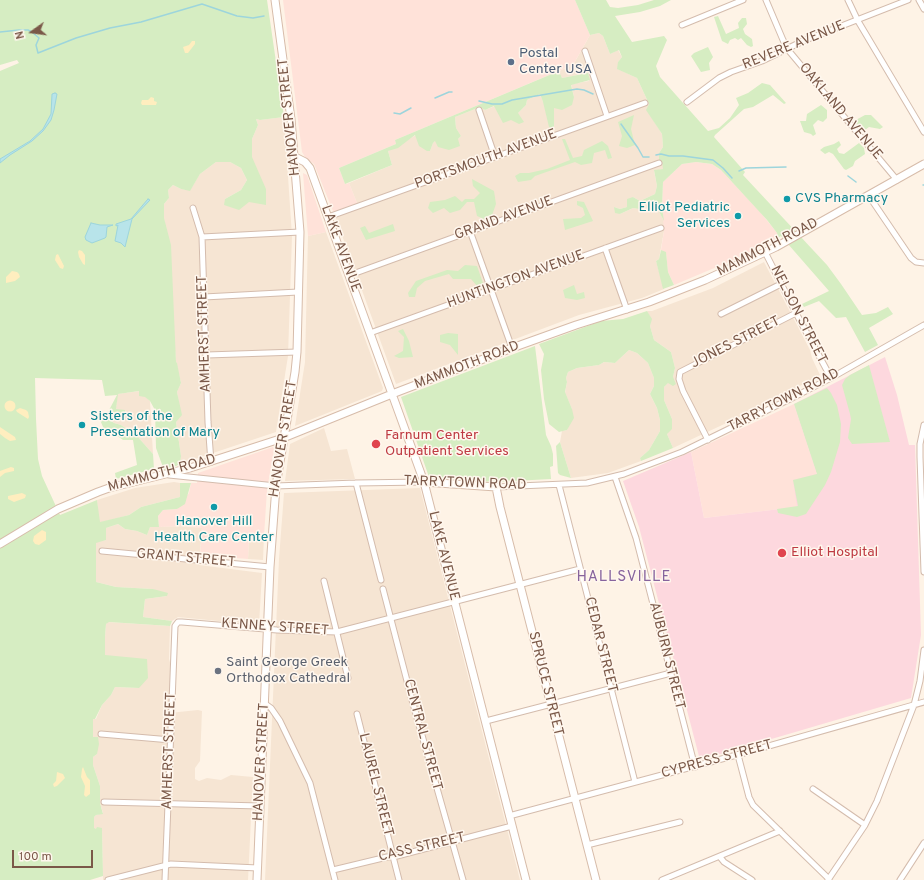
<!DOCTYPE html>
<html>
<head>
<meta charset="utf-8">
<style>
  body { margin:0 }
  #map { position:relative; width:924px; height:880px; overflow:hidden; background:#fef3e6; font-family:Overpass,sans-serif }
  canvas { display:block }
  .north { position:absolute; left:12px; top:12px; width:40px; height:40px; -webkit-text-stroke:3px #fff7ee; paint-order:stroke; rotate:256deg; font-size:11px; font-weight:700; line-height:16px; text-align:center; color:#7a5848 }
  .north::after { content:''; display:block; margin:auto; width:14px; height:18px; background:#7a5848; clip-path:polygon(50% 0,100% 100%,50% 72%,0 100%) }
  .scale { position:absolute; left:12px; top:850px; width:81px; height:18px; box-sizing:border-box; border:2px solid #7a5848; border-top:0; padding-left:5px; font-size:12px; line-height:14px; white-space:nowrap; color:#7a5848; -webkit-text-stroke:3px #fff7ee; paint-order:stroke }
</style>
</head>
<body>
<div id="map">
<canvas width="924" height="880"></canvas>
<div class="north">N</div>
<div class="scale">100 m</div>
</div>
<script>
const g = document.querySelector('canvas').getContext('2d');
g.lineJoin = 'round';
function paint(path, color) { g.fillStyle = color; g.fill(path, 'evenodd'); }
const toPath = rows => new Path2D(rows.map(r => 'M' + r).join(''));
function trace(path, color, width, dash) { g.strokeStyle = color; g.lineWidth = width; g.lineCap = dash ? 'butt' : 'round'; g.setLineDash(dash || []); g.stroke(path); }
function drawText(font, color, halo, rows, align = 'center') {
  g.font = font + ' Overpass,sans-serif'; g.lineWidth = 3; g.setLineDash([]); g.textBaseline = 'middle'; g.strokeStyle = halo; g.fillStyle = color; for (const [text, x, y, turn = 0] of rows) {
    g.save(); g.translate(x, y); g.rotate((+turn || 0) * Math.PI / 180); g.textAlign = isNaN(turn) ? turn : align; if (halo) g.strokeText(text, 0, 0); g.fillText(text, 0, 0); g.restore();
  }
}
paint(toPath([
  [599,33,603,36,610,54,618,50,622,57,618,62,618,69,637,78,649,104,647,110,662,134,663,147,659,153,659,160,663,162,663,169,654,171,657,186,655,194,640,201,633,197,627,207,620,209,614,207,620,214,633,208,639,209,648,203,655,204,664,221,664,231,659,259,656,261,664,289,642,298,579,315,396,384,335,216,359,208,349,183,392,165,388,151,416,135,430,151,433,143,435,141,458,139,461,136,456,128,455,117,480,107,485,110,495,106,518,113,526,105,527,100,540,94,543,102,554,108,574,97,571,84,589,81,588,73,562,78,559,71,573,65,590,35],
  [284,117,292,236,288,356,276,432,180,464,181,456,176,422,179,403,177,392,181,383,176,362,164,218,164,204,169,198,168,190,173,185,181,189,190,190,200,174,216,162,230,162,241,168,247,180,241,190,225,199,249,202,252,157,252,139,258,125,256,119,260,120],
  [326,232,383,388,382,391,295,426,305,362,308,236],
  [764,262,810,350,812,358,820,375,765,405,673,448,667,434,672,419,664,400,664,387,673,377,675,368,671,352,654,340,650,326,651,319,647,311,652,311,713,288],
  [629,350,637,353,648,363,654,378,654,386,650,394,657,408,660,420,660,431,649,450,640,458,641,461,608,473,571,478,560,442,562,431,567,430,572,409,565,393,567,382,566,378,568,372,577,368,599,365,604,362,615,363],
  [140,391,150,401,153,454,137,436,121,425,114,423,109,420,113,415,122,416,116,409,117,394],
  [324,428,331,451,347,449,355,479,285,481,290,444],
  [174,482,180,483,180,497,141,507,129,515,99,523,97,500,135,488],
  [420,488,520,880,265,880,279,559,284,493],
  [118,524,125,529,137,531,147,535,150,527,182,526,202,528,199,565,262,573,259,625,178,617,172,621,143,617,145,599,167,596,153,589,116,587,96,582,96,542,106,540,106,528],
  [249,536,264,536,263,560,248,559],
  [108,622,170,626,169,659,171,666,169,713,198,710,202,711,200,761,195,768,195,779,199,781,207,778,221,780,231,775,253,777,248,880,103,880,102,829,94,829,94,817,96,815,103,813,100,803,100,786,93,765,93,757,97,754,93,738,93,719,96,719,102,705,111,695,115,687,139,688,104,655,105,637,106,624]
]), '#f6e5d3');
paint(toPath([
  [283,0,575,0,590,35,573,65,395,140,396,144,339,168,345,184,349,183,359,208,335,216,314,164,305,157,302,152],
  [696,162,712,164,721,170,761,213,777,233,778,238,738,258,674,285,668,272,666,253,661,250,664,231,662,208,663,182,682,164],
  [303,173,307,175,326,232,308,236],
  [794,404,817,474,798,507,704,518,691,452],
  [273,447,274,449,267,490,264,536,249,536,248,559,200,555,202,528,182,526,159,527,158,516,163,510,177,509,189,493,191,483,197,483,198,473]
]), '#ffe2d9');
paint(toPath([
  [885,357,897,395,909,445,915,445,921,635,911,698,700,760,639,527,623,481,691,452,704,518,797,507,793,480,817,474,794,404]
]), '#fdd8de');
paint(toPath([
  [0,0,267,0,284,117,260,120,256,119,258,125,252,139,252,157,266,189,266,205,249,202,239,210,224,205,225,199,241,190,247,180,241,168,230,162,216,162,200,174,190,191,181,189,173,185,168,190,169,198,164,204,164,218,171,245,176,362,177,363,181,383,177,392,182,415,176,422,181,456,180,464,170,469,164,470,156,448,155,410,150,401,145,397,139,396,139,391,118,394,116,409,125,410,125,414,122,416,113,415,110,420,114,423,121,425,137,436,153,454,154,469,116,479,115,473,137,465,133,440,123,440,112,432,106,434,98,415,108,412,117,395,105,396,102,380,35,378,36,419,38,459,42,476,60,515,97,500,100,522,129,515,141,507,180,497,180,483,191,483,185,504,177,509,163,510,158,516,159,527,150,527,147,535,137,531,125,529,118,524,106,528,106,540,96,543,96,582,116,587,153,589,168,593,167,596,145,599,143,617,172,621,170,626,109,622,106,624,105,637,105,655,147,659,148,678,139,688,115,687,111,695,102,705,95,719,93,719,93,737,98,737,99,744,97,754,93,757,93,765,100,786,100,803,103,814,96,815,94,817,94,828,96,829,97,827,102,828,103,876,90,880,0,880,0,71,19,63,17,60,0,65],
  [575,0,606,0,610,7,618,8,638,5,654,0,671,0,660,6,640,12,615,16,632,42,664,36,667,40,656,66,660,77,708,131,719,128,730,118,739,105,736,98,748,93,762,83,770,85,786,103,784,104,773,95,753,107,744,109,715,135,714,137,745,172,743,175,827,265,841,284,862,315,876,313,888,307,893,314,869,328,878,345,865,352,846,317,836,318,819,301,804,307,802,304,829,291,781,236,778,238,777,233,767,220,721,170,712,164,696,162,682,164,663,182,662,208,664,221,655,204,648,203,639,209,633,208,620,214,615,213,614,207,620,209,627,207,627,199,633,197,640,201,655,194,657,186,654,170,663,169,662,162,659,160,659,153,663,147,662,134,646,110,649,104,637,78,617,69,618,62,622,57,619,50,610,54,603,36,599,33,590,35],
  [718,16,726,34,739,28,738,23,742,18,746,18,747,24,743,29,745,34,752,39,753,46,751,47,747,45,741,38,738,40,735,38,730,40,728,44,722,41,714,17],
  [708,47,713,57,709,63,710,70,701,72,691,56,694,53],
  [559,71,562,78,588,73,590,80,571,85,574,97,572,105,562,110,554,108,554,130,549,127,543,102,540,94,527,100,526,105,518,113,524,122,519,124,511,120,503,123,494,106,485,110,480,107,455,117,456,128,461,136,458,139,460,146,449,150,438,147,435,141,433,143,430,151,427,151,419,146,415,135,398,148,388,151,392,165,345,184,339,168,396,144,395,140],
  [821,105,827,110,827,118,823,122,818,120,813,125,816,134,813,136,811,134,804,132,800,121,806,121,807,114],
  [634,115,631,129,635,145,627,148,619,146,622,136,618,122],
  [865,115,871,115,883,127,880,129,869,127,862,132,854,121],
  [562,139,565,139,573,158,582,156,584,150,602,141,608,146,612,158,608,159,605,150,594,153,592,163,581,165,575,162,535,176,531,180,518,182,515,176,520,173,529,173,547,169,570,160],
  [839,141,841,145,837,149,839,153,844,154,859,143,864,148,865,154,855,161,853,166,846,170,844,169,833,154,829,152,825,154,820,150,824,147,834,144],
  [472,179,494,191,496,204,491,218,484,219,477,216,474,202,467,202,460,210,450,213,444,208,433,213,428,208,430,202,445,200,455,196,462,202,465,199,474,199,480,193,473,186],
  [577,201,584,202,593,221,565,230,563,219,581,218,585,215,583,208,577,205],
  [393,224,395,231,366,240,360,228,365,226,369,233],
  [661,250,666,252,668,272,674,285,663,289,656,261,659,259],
  [465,265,477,266,483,283,477,286,471,279,453,279,449,274,425,281,417,288,415,297,409,297,408,293,416,281,447,270,458,271],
  [574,285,577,294,584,292,585,298,577,300,565,298,563,290],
  [647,311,652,319,650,326,654,340,671,352,675,368,673,377,676,384,673,386,668,383,664,387,664,400,672,419,672,429,667,434,673,448,641,461,640,458,649,450,660,431,660,420,657,408,650,394,654,386,654,378,648,363,637,353,629,350,615,363,604,362,599,365,577,368,568,372,566,378,567,382,565,392,572,409,574,418,567,430,559,432,549,424,544,399,541,370,544,354,539,344,601,321,623,319],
  [403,329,409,341,413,357,399,358,394,356,403,351,404,337,398,331],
  [448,333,458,334,458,355,450,345,440,342,440,335],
  [535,346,546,435,551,446,553,454,553,466,550,467,551,479,495,482,429,477,401,397],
  [869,365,890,442,852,444,848,438,851,419,850,414,842,385,845,379,850,375],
  [827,388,831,393,837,405,841,424,840,442,831,472,825,485,806,514,797,517,778,513,777,509,798,506,793,480,817,474,794,404],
  [560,442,571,478,560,475,558,473,556,446]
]), '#d6edc2');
paint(toPath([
  [192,41,195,41,195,44,188,53,185,53,183,47,189,45],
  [151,97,154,98,154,101,157,102,156,105,142,105,141,103,142,100,148,100],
  [79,250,82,251,85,255,85,265,83,264,79,257,78,252],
  [58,254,64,266,63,269,60,268,55,260,56,255],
  [12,271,17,272,19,274,20,277,15,281,6,283,6,277],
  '4.5 406a5.5 5.5 0 1 1 11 0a5.5 5.5 0 1 1-11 0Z',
  [20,408,26,410,28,412,29,417,28,419,17,412,16,410],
  [0,427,15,437,16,440,10,441,5,438,0,434],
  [11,467,14,468,14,471,5,473,0,477,0,471],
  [22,493,26,495,25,498,14,502,8,499,8,496],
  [42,530,46,532,46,540,39,545,35,544,33,541,34,536],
  [83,767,87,777,90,780,90,794,86,797,84,795,85,786,81,777,82,769],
  [57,772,63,774,65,778,57,786,54,787,53,784,56,781]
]), '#ffeebf');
const water = toPath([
  [55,93,57,94,54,110,51,120,43,131,32,141,10,155,0,163,0,159,30,141,43,129,51,114,52,94,55,93],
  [148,199,150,200,132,219,125,247,121,243,115,241,118,225,116,226,116,224,131,219,148,199],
  [91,223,100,225,113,225,107,227,106,237,105,238,92,243,86,240,85,237,91,223]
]);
paint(water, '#b8e4ea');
trace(water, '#9dd5dc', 1);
trace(toPath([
  [0,32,19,30,28,30,32,32,39,38,36,45,38,53,76,38,110,28,141,22,202,4,237,16,253,18,264,16],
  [435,98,449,92,452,92],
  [479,101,492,104,502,104,512,100,577,89,584,90,593,94],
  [394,113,400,114,411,108],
  [621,124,638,148,643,157,649,157],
  [656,155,661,154,669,156,683,156,713,160,723,168,732,178],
  [739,171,746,168,786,167],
  [848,176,856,182],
  [923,185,924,185]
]), '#9dd5dc', 1.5);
const street = toPath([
  [766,0,783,40,789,51,897,180],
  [848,0,858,21,924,132],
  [919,0,924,9],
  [682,25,743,0],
  [585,51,607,116],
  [687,102,719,78,731,72,762,61,803,41,908,0],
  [479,110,495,157],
  [869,196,911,258,916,262,924,263],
  [193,208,202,237,208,422,211,462],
  [328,217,645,103],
  [470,231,512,348],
  [202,237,300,232],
  [605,248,627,310],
  [765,252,796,313,831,378],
  [350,275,659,163],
  [204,297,298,292],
  [721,314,781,284],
  [370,333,661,228],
  [207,355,297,352],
  [924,425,920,444,920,457,924,572],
  [708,440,683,391,679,379,680,372,796,313],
  [169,475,276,486,356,483,424,482],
  [615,477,636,538,695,767],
  [356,483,381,580],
  [559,485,635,782],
  [496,487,587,483,624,474,682,452,792,398,831,378,924,325],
  [102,551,270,567],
  [324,581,348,678],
  [383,589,412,700,463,880],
  [264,703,271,708,280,721,310,783,335,880],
  [357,714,399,880],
  [486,721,671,673],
  [101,734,171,740],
  [738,755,749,797,753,805,829,879],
  [813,789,865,825],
  [104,802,260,806],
  [509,816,744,753,924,702],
  [587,845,680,822],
  [720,857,724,862,752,880],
  [333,870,387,857,397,856,512,826],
  [108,880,171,864,258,868],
  [165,880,175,626,178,622,182,622,277,630,337,632,580,569],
  [662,880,780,831],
  [828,880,865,825,877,801,914,705,920,681,924,650],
  [900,880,924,843]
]);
const secondary = toPath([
  [295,157,305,162,310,168,424,482,526,880],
  [424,482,496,487,500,507,596,880],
  [0,544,58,509,98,492,109,488,190,468,283,438,392,394,512,348,576,325,649,302,705,280,776,247,924,164],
  [257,880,270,567,276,486,295,372,297,352,300,232,291,119,275,0]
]);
trace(street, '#d4bcad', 7);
trace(secondary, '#d7bcaa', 9);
trace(street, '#fff', 5);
trace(secondary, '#fff', 7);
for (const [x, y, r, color] of [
  [511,62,4,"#5c6f8a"],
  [787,199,4,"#0f9aa8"],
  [738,216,4,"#0f9aa8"],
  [82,425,4,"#0f9aa8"],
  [376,444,5,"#e0444e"],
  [214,507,4,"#0f9aa8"],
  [782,553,5,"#e0444e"],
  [218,671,4,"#6b7280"]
]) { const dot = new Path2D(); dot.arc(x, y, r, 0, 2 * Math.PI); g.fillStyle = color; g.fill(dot); trace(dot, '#fff7ee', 1.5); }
drawText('14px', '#7a5848', '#fff7ee', [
  ["REVERE AVENUE",794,46,-22],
  ["OAKLAND AVENUE",840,112,50],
  ["HANOVER STREET",290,117,-96],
  ["PORTSMOUTH AVENUE",486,160,-20],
  ["GRAND AVENUE",504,219,-20],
  ["MAMMOTH ROAD",768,248,-27],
  ["LAKE AVENUE",340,249,70],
  ["HUNTINGTON AVENUE",516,280,-20],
  ["NELSON STREET",798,315,63],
  ["AMHERST STREET",205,334,-92],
  ["JONES STREET",736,343,-27],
  ["MAMMOTH ROAD",467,366,-21],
  ["TARRYTOWN ROAD",784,401,-27],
  ["HANOVER STREET",284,439,-81],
  ["MAMMOTH ROAD",162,474,-15],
  ["TARRYTOWN ROAD",465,484,2],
  ["LAKE AVENUE",443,556,76],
  ["GRANT STREET",186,559,5],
  ["KENNEY STREET",275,628,4],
  ["CEDAR STREET",600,645,76],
  ["AUBURN STREET",666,656,76],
  ["SPRUCE STREET",545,684,76],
  ["CENTRAL STREET",422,735,75],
  ["AMHERST STREET",170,751,-88],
  ["CYPRESS STREET",717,760,-15],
  ["HANOVER STREET",262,762,-87],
  ["LAUREL STREET",375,785,76],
  ["CASS STREET",422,848,-13]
]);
drawText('14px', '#4e5e75', '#fff7ee', [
  ["Postal",519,54],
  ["Center USA",519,70]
], 'left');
drawText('14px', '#0d838f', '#fff7ee', [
  ["CVS Pharmacy",795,199],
  ["Elliot Pediatric",730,208,"right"],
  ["Services",730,224,"right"],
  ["Sisters of the",90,417],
  ["Presentation of Mary",90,433],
  ["Hanover Hill",214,522,"center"],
  ["Health Care Center",214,538,"center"]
], 'left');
drawText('14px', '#be3a42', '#fff7ee', [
  ["Farnum Center",385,436],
  ["Outpatient Services",385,452],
  ["Elliot Hospital",791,553]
], 'left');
drawText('14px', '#5b616d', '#fff7ee', [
  ["Saint George Greek",226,663],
  ["Orthodox Cathedral",226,679]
], 'left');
g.letterSpacing = '1px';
drawText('15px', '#87639d', '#fff7ee', [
  ["HALLSVILLE",624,578]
]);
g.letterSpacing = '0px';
</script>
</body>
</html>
